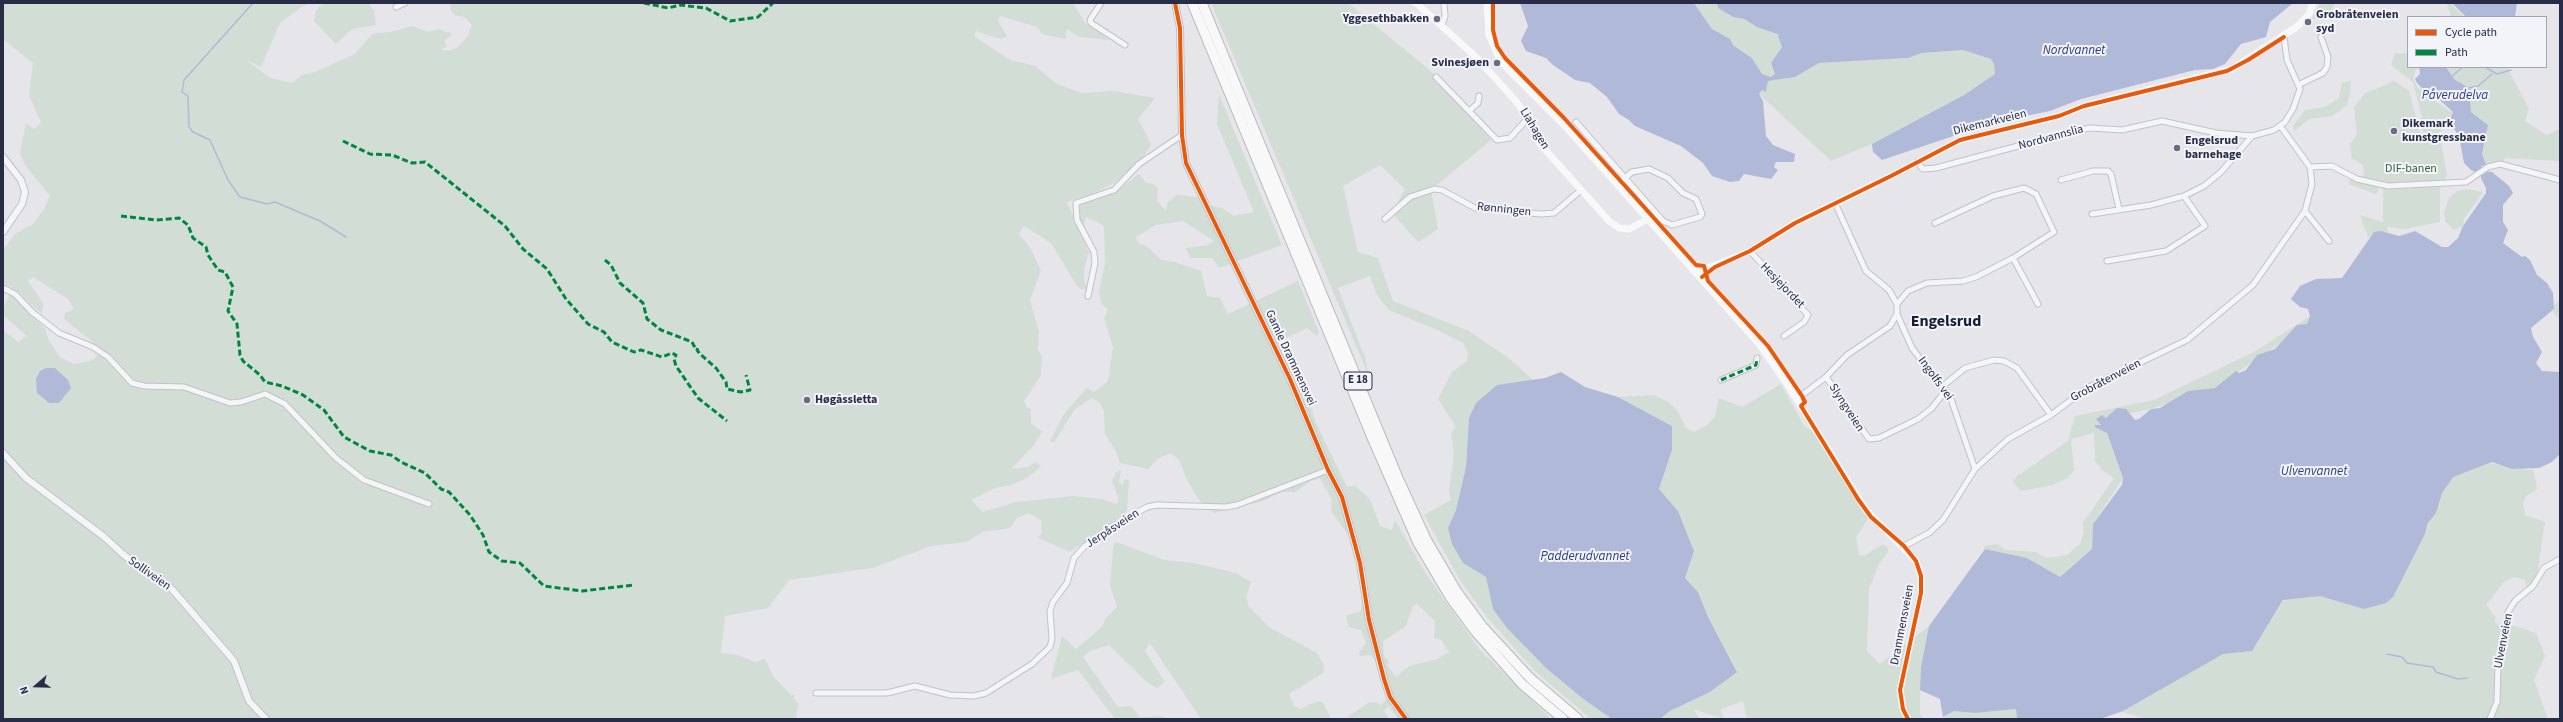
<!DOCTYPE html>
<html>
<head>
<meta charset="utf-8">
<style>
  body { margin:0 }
  #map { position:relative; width:2563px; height:722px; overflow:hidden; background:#e5e5ea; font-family:"Source Sans 3",sans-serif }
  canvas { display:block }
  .frame { position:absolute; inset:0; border:4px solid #282c47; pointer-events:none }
  .legend { position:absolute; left:2407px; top:16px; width:140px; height:52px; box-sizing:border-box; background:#f3f4f9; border:1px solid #a2a4b2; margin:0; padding:5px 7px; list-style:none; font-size:12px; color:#282c47 }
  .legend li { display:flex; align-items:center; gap:8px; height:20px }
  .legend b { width:20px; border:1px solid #a2a4b2 }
  .north { position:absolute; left:16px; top:666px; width:40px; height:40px; -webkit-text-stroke:3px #f3f4f9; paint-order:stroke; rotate:250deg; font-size:11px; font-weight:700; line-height:16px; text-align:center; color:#282c47 }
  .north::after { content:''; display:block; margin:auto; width:14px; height:18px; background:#282c47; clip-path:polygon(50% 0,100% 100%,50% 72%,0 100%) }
</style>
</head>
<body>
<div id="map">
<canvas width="2563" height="722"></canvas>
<div class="frame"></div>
<ul class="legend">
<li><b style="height:5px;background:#e8590c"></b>Cycle path</li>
<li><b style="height:5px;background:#00873e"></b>Path</li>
</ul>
<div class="north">N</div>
</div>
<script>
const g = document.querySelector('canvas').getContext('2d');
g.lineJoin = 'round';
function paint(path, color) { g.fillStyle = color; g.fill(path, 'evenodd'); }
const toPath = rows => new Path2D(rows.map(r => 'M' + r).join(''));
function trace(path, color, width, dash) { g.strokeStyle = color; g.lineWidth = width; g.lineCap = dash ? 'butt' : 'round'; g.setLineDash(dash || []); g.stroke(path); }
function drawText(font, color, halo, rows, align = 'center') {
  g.font = font + ' "Source Sans 3",sans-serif'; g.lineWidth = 4; g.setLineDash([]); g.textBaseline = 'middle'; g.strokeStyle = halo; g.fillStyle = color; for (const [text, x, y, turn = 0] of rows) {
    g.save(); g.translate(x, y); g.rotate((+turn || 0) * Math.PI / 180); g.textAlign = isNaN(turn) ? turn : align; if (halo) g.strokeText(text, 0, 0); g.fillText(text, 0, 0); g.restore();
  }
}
paint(toPath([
  [3,3,311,3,303,6,280,23,261,67,246,60,270,78,292,83,302,75,315,72,355,54,372,34,377,33,391,32,412,26,428,32,440,29,445,32,450,32,451,35,444,41,447,47,440,49,448,51,457,48,467,37,472,25,464,17,455,15,451,11,450,3,1073,3,1085,23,1110,40,1079,37,1067,29,1065,39,1042,34,1037,27,1000,16,998,21,1007,36,1000,39,976,31,974,36,1010,60,1036,66,1055,83,1082,93,1114,91,1155,98,1138,119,1151,144,1144,156,1116,182,1092,194,1067,202,1089,253,1084,268,1084,281,1088,289,1081,289,1077,286,1051,243,1024,226,1019,234,1031,249,1041,271,1030,300,1039,332,1038,350,1042,357,1041,375,1024,401,1027,408,1031,409,1031,423,1042,432,1034,445,1011,469,1028,467,1035,462,1041,466,1027,478,1011,485,995,488,971,500,983,512,1016,502,1073,496,1102,499,1116,504,1118,502,1118,497,1112,481,1116,472,1121,470,1119,482,1122,485,1125,479,1129,480,1127,510,1124,515,1070,552,1038,538,1042,532,1041,520,1028,513,1017,518,1010,528,983,532,966,542,931,546,872,568,789,580,768,608,725,616,721,653,738,655,755,662,765,659,773,676,791,695,795,695,793,698,799,704,796,713,797,719,3,719,3,330,18,342,27,336,3,315,3,308,9,296,13,296,45,329,49,341,60,357,73,364,91,361,98,355,94,343,64,319,65,313,74,309,68,299,33,277,28,281,44,305,41,313,19,293,8,285,3,285,3,250,15,234,33,224,44,209,50,196,25,165,20,153,26,123,34,129,41,123,29,95,33,63,3,39],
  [324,3,368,3,374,11,376,25,352,29,336,44,314,21,316,10],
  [1211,3,1348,3,1432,72,1491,140,1431,190,1438,229,1418,242,1392,213,1405,189,1380,165,1343,186,1358,252,1378,258,1393,301,1469,331,1511,360,1533,380,1523,382,1469,418,1466,467,1456,510,1448,528,1463,563,1486,577,1493,609,1547,669,1582,698,1612,719,1591,719,1535,671,1486,616,1460,580,1424,515,1451,500,1449,490,1454,455,1451,433,1456,427,1438,399,1452,372,1467,361,1468,353,1463,343,1437,330,1389,310,1377,295,1370,276,1338,288,1366,360,1368,374],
  [1694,3,1717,3,1718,8,1732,17,1744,19,1757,27,1781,35,1782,47,1771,63,1775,74,1771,77,1762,74,1752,58,1712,29],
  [2320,3,2335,3,2330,13,2319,19,2312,19],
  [2447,3,2450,3,2464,17,2451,17],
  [1963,50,1991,59,1994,64,1995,74,1964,95,1872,144,1831,161,1759,94,1762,90,1766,92,1768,81,1795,77,1819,63,1908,58,1922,53],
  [2395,53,2408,54,2408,67,2417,67,2413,78,2417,87,2452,113,2448,122,2439,133,2431,136,2424,134,2419,122,2422,117,2413,82,2391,65],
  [2446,67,2507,67,2529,109,2525,121,2547,135,2560,129,2560,161,2505,158,2502,163,2486,165,2482,154,2488,125,2471,112,2469,88,2454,79],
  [2393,80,2409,91,2421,136,2438,139,2441,142,2447,175,2440,188,2440,222,2404,229,2387,227,2388,232,2376,232,2368,237,2360,215,2383,222,2383,189,2363,178,2364,169,2362,164,2352,159,2350,145,2357,134,2354,108,2365,93,2386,85],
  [2351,81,2350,95,2346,106,2332,116,2309,119,2294,131,2293,126,2305,110,2325,107,2339,98,2342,83],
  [1219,95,1282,245,1219,268,1212,258,1190,258,1186,248,1208,245,1214,241,1183,221,1156,225,1136,237,1138,243,1148,247,1161,260,1175,262,1201,271,1207,296,1220,298,1228,314,1298,281,1319,332,1317,336,1307,328,1284,339,1284,347,1307,394,1315,421,1347,487,1355,486,1370,499,1380,526,1392,530,1395,520,1426,574,1480,650,1551,719,1399,719,1388,706,1384,711,1390,719,1345,719,1368,703,1376,702,1381,705,1387,699,1374,659,1370,655,1360,656,1359,653,1366,643,1361,630,1349,627,1346,616,1361,611,1362,592,1357,562,1351,539,1331,511,1332,500,1320,478,1309,482,1296,492,1282,492,1263,501,1214,513,1199,500,1188,482,1179,460,1171,453,1159,458,1148,469,1120,463,1116,451,1105,434,1104,412,1100,403,1091,398,1074,410,1054,443,1050,441,1064,414,1087,388,1094,392,1108,381,1113,347,1104,318,1108,310,1101,303,1099,291,1105,263,1104,227,1100,223,1086,217,1083,226,1078,215,1078,207,1086,201,1114,193,1139,174,1146,183,1153,184,1158,188,1157,201,1166,211,1168,202,1177,195,1199,197,1209,205,1222,208,1234,216,1254,212,1217,124],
  [1417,604,1435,621,1434,638,1441,640,1449,652,1437,659,1409,666,1396,677,1387,665,1389,661,1384,656,1383,641,1406,626,1413,606],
  [2350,178,2379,188,2376,194,2349,184],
  [2467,189,2483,192,2464,219,2463,226,2454,230,2445,221,2444,213,2449,198,2457,191],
  [2560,300,2560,320,2553,312,2555,304],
  [2310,316,2307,324,2215,388,2151,409,2106,418,2107,433,2123,478,2093,524,2092,549,2060,577,2027,558,1985,549,1984,546,1997,544,2006,550,2036,552,2046,558,2067,555,2080,544,2084,532,2083,523,2114,478,2102,470,2095,461,2094,433,2071,439,2074,470,2068,478,2052,485,2021,491,2013,482,2019,473,2019,475,2068,441,2075,416,2154,400,2254,352],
  [1781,384,1804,426,1817,434,1867,508,1867,520,1856,537,1859,555,1864,556,1883,544,1888,548,1888,552,1879,564,1869,589,1867,651,1880,664,1929,626,1921,667,1920,690,1920,715,1925,719,1747,719,1743,701,1721,709,1723,719,1694,709,1699,719,1660,719,1670,711,1710,692,1737,671,1708,617,1698,592,1685,578,1694,551,1678,511,1659,489,1672,450,1672,426,1618,397,1654,395,1670,403,1677,410,1686,428,1694,432,1708,425,1715,416,1719,398,1742,407],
  [2472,460,2534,471,2537,489,2526,496,2523,504,2525,515,2545,522,2537,575,2527,590,2525,580,2514,577,2504,582,2486,605,2496,618,2494,621,2504,629,2512,625,2536,633,2545,656,2534,680,2548,719,2145,719,2120,711,2222,654,2252,651,2283,601,2324,588,2395,591,2425,535,2448,470],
  [1116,542,1165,560,1194,563,1236,573,1251,582,1246,597,1249,607,1269,627,1317,653,1324,665,1323,673,1289,694,1294,706,1301,709,1315,702,1323,702,1331,719,1201,719,1150,643,1145,651,1165,682,1157,688,1148,683,1109,645,1090,651,1083,657,1118,707,1131,706,1140,717,1162,716,1168,719,1115,719,1078,670,1051,679,1062,636,1076,649,1102,627,1106,618,1117,607,1110,585,1113,549],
  [2016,709,2017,719,1942,719,1954,711,1975,713]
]), '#d2ddd5');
paint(toPath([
  [1520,3,1694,3,1712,29,1730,39,1733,45,1752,58,1762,74,1771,77,1775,74,1771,63,1782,47,1778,36,1780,35,1757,27,1744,19,1733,17,1718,8,1717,3,2293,3,2270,22,2266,37,2241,44,2225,64,2213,69,2195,70,2081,99,2050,111,1995,122,1882,160,1873,152,1872,144,1964,95,1995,74,1994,64,1991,59,1963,50,1922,53,1908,58,1819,63,1795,77,1768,81,1766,92,1762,90,1759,94,1763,101,1766,136,1773,145,1795,154,1794,162,1776,162,1774,167,1778,170,1771,179,1744,174,1739,181,1730,182,1712,176,1703,163,1681,146,1635,126,1629,120,1619,114,1607,97,1590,83,1575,80,1553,65,1546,58,1526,51,1521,41,1528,26],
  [2452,3,2517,3,2515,17,2466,17],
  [2419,67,2446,67,2454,79,2469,88,2471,112,2488,125,2482,154,2486,165,2481,166,2482,171,2492,172,2509,186,2513,193,2503,205,2503,222,2508,230,2503,243,2522,257,2525,256,2530,260,2537,275,2547,283,2553,293,2554,309,2531,328,2533,337,2542,352,2536,363,2542,371,2560,372,2560,454,2552,462,2539,468,2512,469,2492,462,2453,477,2442,493,2436,513,2428,523,2425,534,2393,597,2386,603,2364,609,2320,596,2283,600,2252,651,2223,654,2123,711,2100,719,2017,719,2016,709,1975,713,1954,711,1943,717,1940,699,1920,690,1921,667,1929,626,1985,549,2027,558,2060,577,2092,549,2093,524,2122,485,2123,478,2107,433,2095,427,2095,425,2101,425,2096,419,2102,415,2106,418,2117,408,2126,409,2135,420,2139,419,2151,409,2160,408,2188,391,2215,388,2236,371,2239,373,2246,370,2257,355,2275,349,2297,325,2307,324,2310,316,2308,309,2300,307,2291,299,2300,286,2316,279,2342,278,2374,232,2381,231,2399,236,2415,231,2442,247,2448,247,2458,238,2463,226,2486,193,2486,188,2481,178,2481,174,2471,170,2464,163,2459,136,2449,122,2453,112,2431,92,2425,91,2417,83,2415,79,2420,74],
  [46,368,55,368,68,380,71,388,59,403,49,403,37,393,36,379,40,371],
  [1561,372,1585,387,1618,397,1672,426,1672,450,1659,489,1678,511,1694,551,1685,578,1698,592,1708,617,1737,672,1710,692,1670,711,1660,719,1612,719,1582,698,1547,669,1507,628,1493,609,1486,577,1463,563,1452,544,1448,528,1456,510,1466,467,1469,418,1476,403,1497,385,1545,378]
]), '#b0bad8');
trace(toPath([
  [253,3,184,80,182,92,188,96,189,127,193,132,210,140,228,180,240,197,267,204,275,202,320,221,346,237],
  [2485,67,2497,74,2511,70],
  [2451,77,2463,67],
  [2469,88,2478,86,2492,74],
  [2387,654,2402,657,2407,663,2433,667,2436,672,2458,679,2467,678]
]), '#b0bad8', 1.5);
const minor = toPath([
  [1101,3,1090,20,1091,23,1125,45],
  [396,7,405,3],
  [1442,26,1445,16,1444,3],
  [1436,77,1497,140,1510,138,1528,118],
  [2300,84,2323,73,2327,67,2328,57,2321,37],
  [1469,111,1478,103,1479,96],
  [1576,122,1625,178,1663,221,1672,225,1700,217,1702,214,1696,199,1683,193,1668,178,1649,169,1632,172,1625,178,1618,185],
  [1917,162,1923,169,1936,168,2074,131,2090,128,2122,130,2162,121,2216,133,2252,136,2274,130,2285,122,2293,109,2300,89,2287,60,2284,37],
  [2310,167,2332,166,2357,179,2388,186,2466,182,2488,167,2500,164,2560,180],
  [2061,180,2093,171,2108,171,2111,174,2119,209],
  [1835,203,1866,271,1889,290,1897,304],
  [2305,211,2329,241],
  [2092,214,2151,205,2184,196,2204,186,2221,172,2252,136],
  [1385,219,1410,197,1434,189,1442,190,1475,208,1541,214,1554,213,1581,190],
  [1750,251,1808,315,1804,322,1784,336],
  [2013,258,2038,304],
  [2107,261,2166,251,2205,226,2184,196],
  [3,288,15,294,32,312,59,333,93,347,108,357,132,383,144,386,184,387,230,403,241,402,265,394,285,404,336,458,364,480,429,504],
  [1088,296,1095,263,1094,252,1077,220,1076,203,1114,190,1139,164,1182,135],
  [1897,314,1912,348,1951,399,1975,469],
  [1826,377,1869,439,1879,438,1918,419,1932,408,1946,390],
  [1721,380,1756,365,1757,358],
  [1943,386,1965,368,1994,360,2004,361,2017,368,2051,415],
  [1797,399,1826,377,1847,355,1890,326,1897,314,1897,304,1908,291,1927,283,1963,281,1976,277,2013,258,2054,232,2036,194,2024,188,1993,196,1935,223],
  [1904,546,1929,533,1943,520,1975,469,2008,439,2051,415,2087,388,2187,340,2253,285,2305,211,2312,184,2310,167,2281,127],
  [816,693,887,693,915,686,950,695,974,696,986,693,1032,664,1050,647,1052,639,1050,611,1053,602,1067,583,1074,558,1085,546,1110,528,1147,507,1157,505,1226,507,1237,505,1328,470],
  [2490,719,2497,702,2498,664,2505,640,2508,612,2515,601,2533,586,2544,568,2560,559]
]);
const tertiary = toPath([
  [1175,3,1180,28,1182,135,1186,163,1290,379,1328,470,1342,497,1360,563,1369,620,1384,679,1390,697,1406,719],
  [3,157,21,180,25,192,22,204,3,232],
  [3,453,26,478,103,536,125,556,171,588,234,661,249,701,266,719]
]);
const motorway = toPath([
  [1192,3,1373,440,1418,543,1450,597,1475,631,1522,684,1563,719],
  [1202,3,1398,478,1426,539,1457,592,1482,626,1530,678,1578,719]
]);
trace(minor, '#c2c2c8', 7);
trace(tertiary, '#c2c2c8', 8);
trace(motorway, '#b7b8bf', 11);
trace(minor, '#f4f5f7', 5);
trace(tertiary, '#f4f5f7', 6);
trace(toPath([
  [1416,3,1475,56,1515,100,1528,118,1540,144,1609,221,1619,228,1629,229,1648,219],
  [1487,3,1489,35,1501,62,1565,126,1760,345,1785,381,1866,510,1916,561,1921,576,1921,593,1900,690,1903,709,1908,719],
  [1696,273,1750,251,1795,223,1891,176,1960,140,2059,116,2084,106,2232,69,2298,26,2309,14,2313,3]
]), '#f8f8f8', 7);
trace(motorway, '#f8f8f8', 9);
trace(toPath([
  [644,3,668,8,680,5,706,8,730,21,758,17,773,3],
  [343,141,370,154,392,155,412,163,425,162,505,226,523,249,547,269,566,299,588,324,604,332,612,342,634,352,641,350,662,357,672,353,676,355,674,359,676,366,698,398,727,421],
  [121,216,156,220,179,218,188,225,193,238,206,247,208,255,218,270,225,272,233,287,228,311,237,324,240,355,243,361,260,375,265,382,282,386,303,395,324,410,344,437,370,451,391,455,401,462,425,473,441,489,449,492,470,515,483,535,489,552,502,561,520,563,544,586,582,591,634,585],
  [605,260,611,265,620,283,643,303,647,319,661,330,692,342,694,346,698,348,697,350,700,354,716,368,726,382,727,389,741,392,750,390,746,375],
  [1721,380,1756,365,1757,358]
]), '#00873e', 3, [6, 3]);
trace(toPath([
  [1175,3,1180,28,1182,135,1186,163,1290,379,1328,470,1342,497,1360,563,1369,620,1384,679,1390,697,1406,719],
  [1493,3,1493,30,1497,46,1505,58,1564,118,1696,265,1704,266,1708,281,1768,346,1802,396,1805,402,1801,406,1858,499,1871,517,1904,546,1916,561,1921,576,1921,593,1900,690,1903,709,1908,719],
  [1702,277,1715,267,1750,251,1795,223,1891,176,1960,140,2059,116,2084,106,2227,71,2248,60,2284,37]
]), '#e8590c', 4);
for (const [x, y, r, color] of [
  [1437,19,4,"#6a6d80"],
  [2308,22,4,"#6a6d80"],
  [1497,63,4,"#6a6d80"],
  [2394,131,4,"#6a6d80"],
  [2177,148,4,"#6a6d80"],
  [807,400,4,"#6a6d80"]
]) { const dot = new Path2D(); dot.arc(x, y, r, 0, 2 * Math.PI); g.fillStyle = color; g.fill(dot); trace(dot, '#f3f4f9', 1.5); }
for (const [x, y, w] of [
  [1358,381,28]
]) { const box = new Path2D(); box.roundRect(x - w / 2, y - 9, w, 18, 3); g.fillStyle = '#f3f4f9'; g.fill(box); trace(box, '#282c47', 1); }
drawText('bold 11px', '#282c47', null, [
  ["E 18",1358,381]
]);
drawText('bold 12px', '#282c47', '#f3f4f9', [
  ["Grobråtenveien",2316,15],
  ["syd",2316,29],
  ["Yggesethbakken",1429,19,"right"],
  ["Svinesjøen",1489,63,"right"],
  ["Dikemark",2402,124],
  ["kunstgressbane",2402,138],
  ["Engelsrud",2185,141],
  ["barnehage",2185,155],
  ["Høgåssletta",815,400]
], 'left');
drawText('12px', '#282c47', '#f3f4f9', [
  ["Dikemarkveien",1990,123,-14],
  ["Liahagen",1534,129,59],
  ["Nordvannslia",2051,138,-15],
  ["Rønningen",1504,210,6],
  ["Hesjejordet",1782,286,46],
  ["Gamle Drammensvei",1290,358,65],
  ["Ingolfs vei",1935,379,54],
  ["Grobråtenveien",2106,381,-28],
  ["Slyngveien",1846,408,57],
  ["Jerpåsveien",1113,529,-33],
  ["Solliveien",149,574,35],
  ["Drammensveien",1903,625,-79],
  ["Ulvenveien",2504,641,-79]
]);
drawText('12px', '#346436', '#f3f4f9', [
  ["DIF-banen",2411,169]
]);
drawText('italic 13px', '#2d3e80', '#f3f4f9', [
  ["Nordvannet",2074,51],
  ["Påverudelva",2455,96],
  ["Ulvenvannet",2314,472],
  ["Padderudvannet",1585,557]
]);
drawText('bold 16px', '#1a1d38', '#f3f4f9', [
  ["Engelsrud",1946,322]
]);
</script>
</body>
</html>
